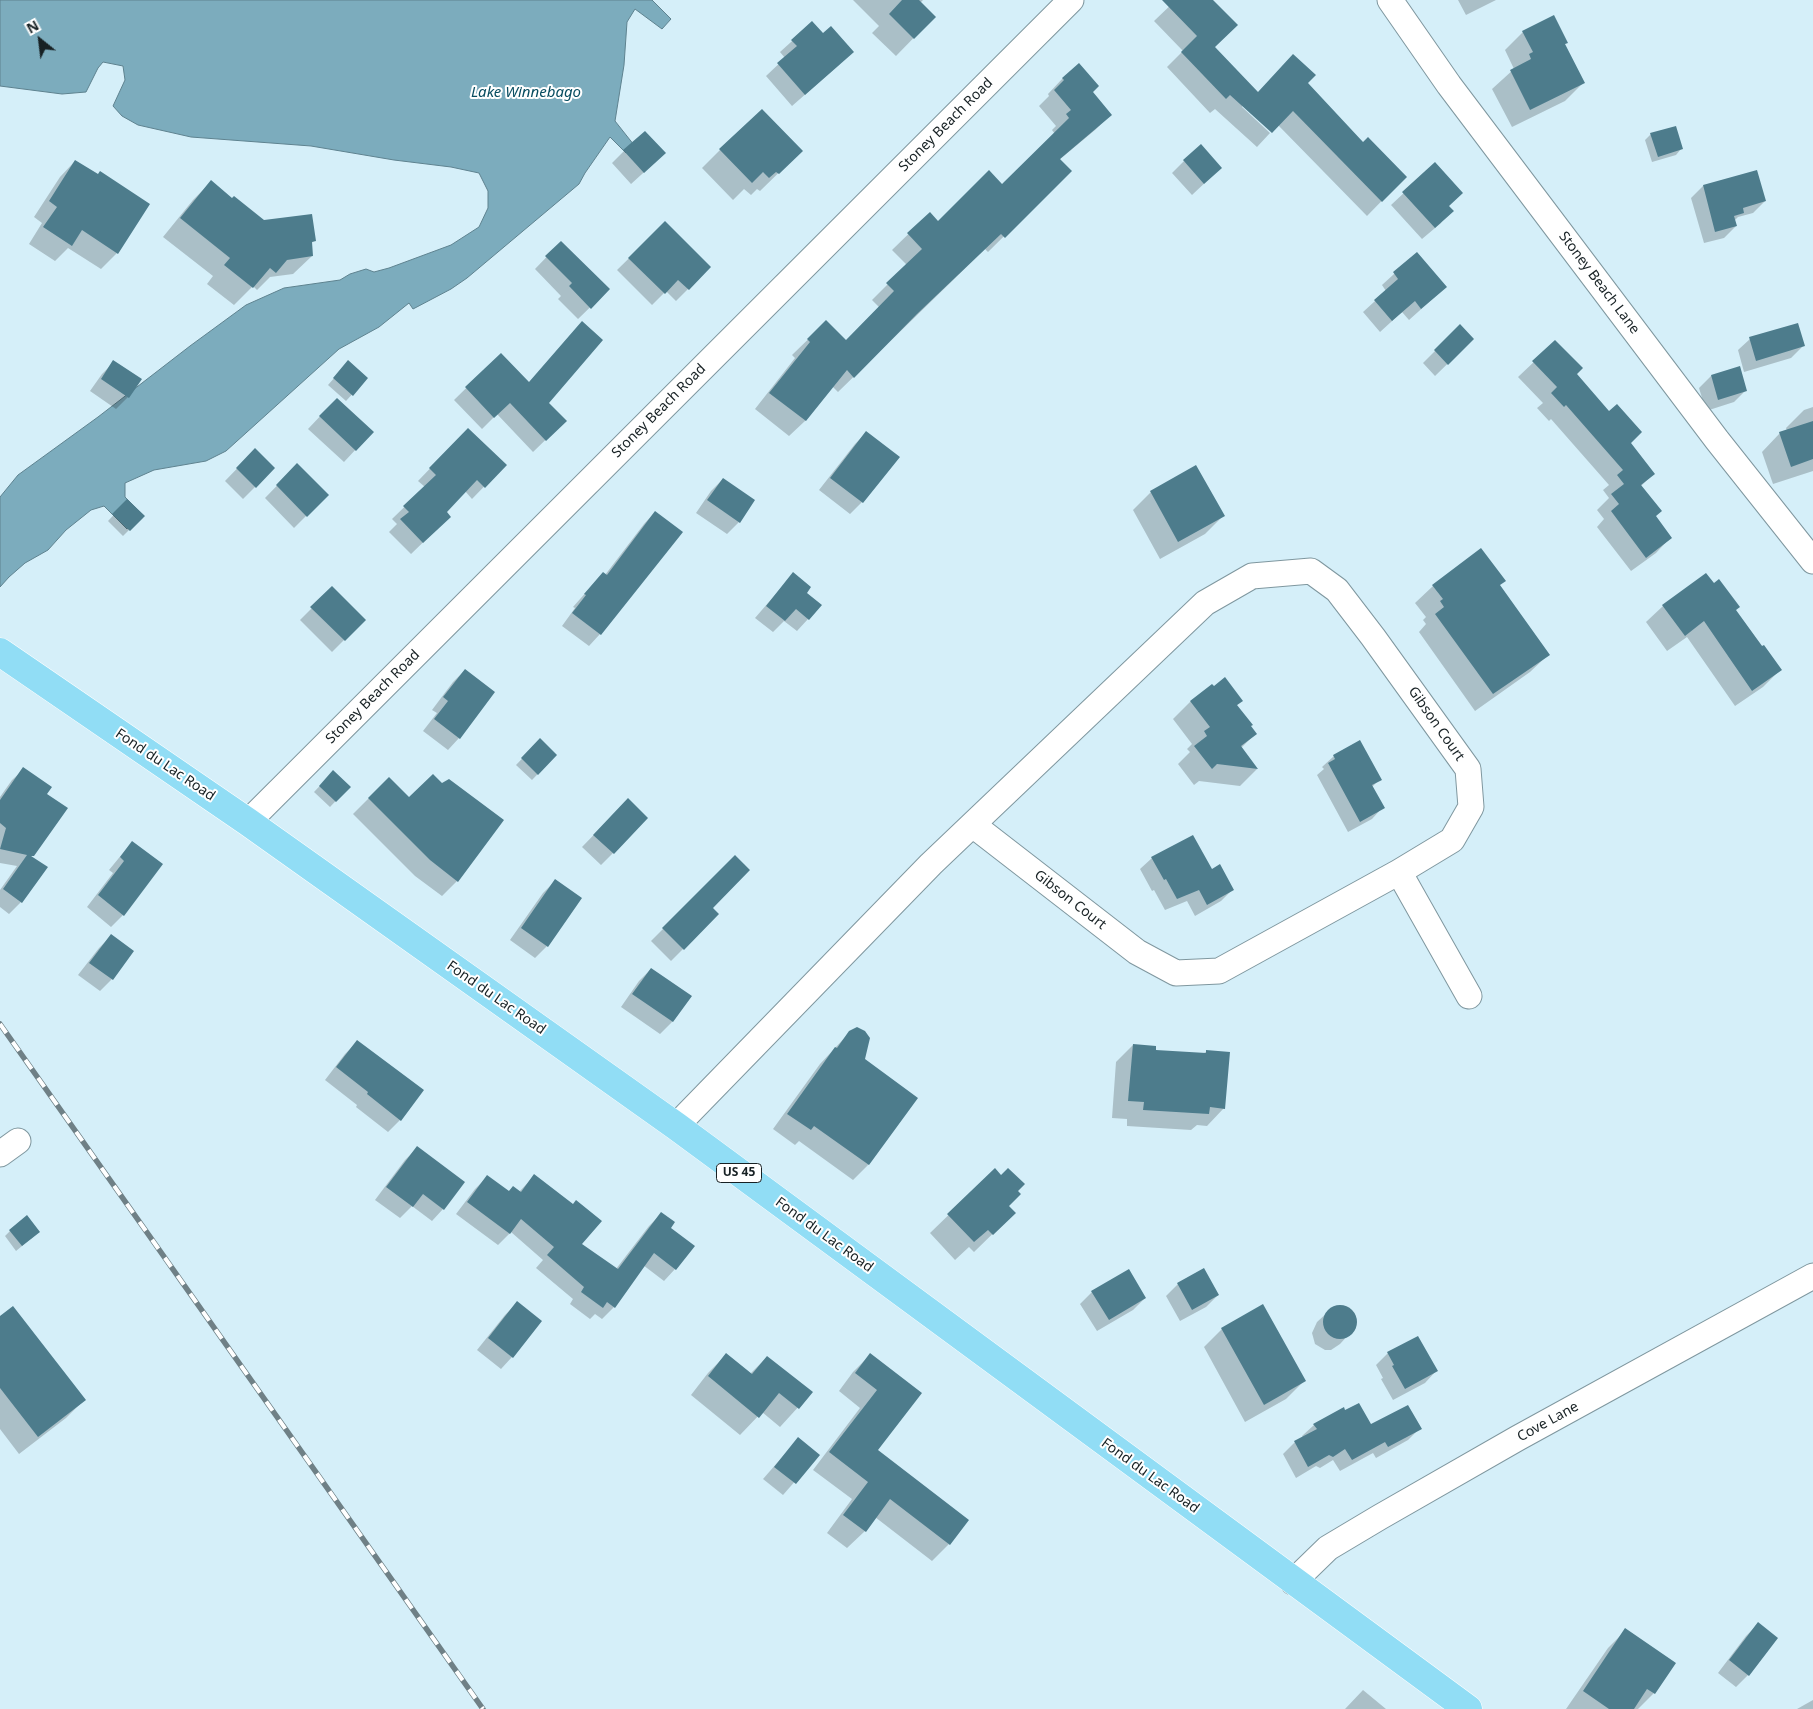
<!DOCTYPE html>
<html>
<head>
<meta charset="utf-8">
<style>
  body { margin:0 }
  #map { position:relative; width:1813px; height:1709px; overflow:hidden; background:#d5eff9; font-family:"Noto Sans",sans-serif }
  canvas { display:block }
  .north { position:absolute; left:15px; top:15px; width:50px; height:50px; -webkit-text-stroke:4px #fff; paint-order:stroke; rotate:331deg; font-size:14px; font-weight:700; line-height:20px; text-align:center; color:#172124 }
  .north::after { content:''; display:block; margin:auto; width:18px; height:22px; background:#172124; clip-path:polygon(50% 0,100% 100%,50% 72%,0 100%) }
</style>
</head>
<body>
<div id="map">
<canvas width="1813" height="1709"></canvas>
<div class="north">N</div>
</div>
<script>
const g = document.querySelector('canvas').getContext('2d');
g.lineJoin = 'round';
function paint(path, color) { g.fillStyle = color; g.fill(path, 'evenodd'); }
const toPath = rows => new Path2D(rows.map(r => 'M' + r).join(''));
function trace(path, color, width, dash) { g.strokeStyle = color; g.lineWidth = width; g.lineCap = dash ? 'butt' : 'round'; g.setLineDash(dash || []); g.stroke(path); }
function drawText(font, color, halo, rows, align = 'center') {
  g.font = font + ' "Noto Sans",sans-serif'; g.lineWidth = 4; g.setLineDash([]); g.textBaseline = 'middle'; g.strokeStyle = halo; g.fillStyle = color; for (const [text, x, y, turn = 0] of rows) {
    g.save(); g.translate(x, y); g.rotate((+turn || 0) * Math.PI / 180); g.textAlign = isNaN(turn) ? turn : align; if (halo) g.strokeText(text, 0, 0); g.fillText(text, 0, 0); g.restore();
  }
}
const water = toPath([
  [0,0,652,0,671,19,662,29,635,9,627,22,624,65,615,121,634,145,626,153,610,137,585,173,579,184,467,278,451,289,413,309,409,303,379,327,339,349,226,451,206,461,154,470,125,483,125,497,143,515,127,529,104,506,91,510,66,530,48,550,25,563,9,577,0,587,0,497,18,475,98,417,190,346,246,305,284,288,340,280,350,274,366,269,374,272,389,268,451,245,479,227,488,208,488,191,479,173,451,167,394,160,311,146,191,137,138,125,122,116,113,106,125,80,123,66,103,62,98,68,86,92,62,94,0,86,0,0]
]);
paint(water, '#7cacbd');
trace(water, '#5e828f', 1);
paint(toPath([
  [853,0,923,0,920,3,934,17,896,56,872,33,879,26],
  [1176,0,1212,0,1214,47,1257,93,1307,83,1363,144,1405,177,1367,216,1278,125,1243,105,1242,107,1270,133,1257,147,1215,109,1210,113,1167,67,1183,51,1154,21],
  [1458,0,1496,0,1466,15],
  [812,23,840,64,792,106,766,76,785,58,780,52],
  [1523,32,1566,43,1564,45,1583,83,1565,101,1512,127,1492,89,1514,69,1505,50],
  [1063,78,1091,92,1110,115,1095,130,1059,160,1070,171,988,252,985,249,838,392,832,386,805,421,789,436,755,409,795,358,792,355,826,322,846,341,879,307,872,300,907,265,892,250,930,213,938,222,1002,185,1055,134,1052,130,1056,126,1039,106,1049,96,1048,94],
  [1651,134,1681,149,1676,155,1652,162,1645,140],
  [720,150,801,151,760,191,757,189,751,195,744,189,733,200,702,168],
  [624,151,652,165,631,184,612,163],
  [75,161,149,204,117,253,101,269,68,248,55,261,29,244,42,223,34,217,60,177],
  [1184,161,1209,179,1192,195,1172,173],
  [1435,164,1448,206,1441,223,1422,239,1391,205],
  [1757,172,1765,201,1753,213,1738,217,1734,221,1736,226,1724,238,1704,243,1691,198,1703,186],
  [211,182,232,200,263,222,314,241,310,244,312,256,293,274,270,277,257,290,253,286,234,305,207,284,213,276,163,237,193,200],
  [665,223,710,267,676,301,666,291,652,305,617,270],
  [561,242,609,289,578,319,558,299,561,296,535,269],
  [1417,253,1446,287,1409,320,1402,312,1380,332,1363,312,1386,291,1382,285],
  [1460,326,1473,339,1435,376,1423,363],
  [1750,339,1803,346,1791,358,1744,372,1738,350],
  [1555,342,1575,374,1653,474,1641,486,1655,517,1670,538,1656,553,1631,571,1597,527,1604,519,1597,510,1609,498,1603,490,1609,485,1551,419,1549,421,1537,408,1543,403,1518,377],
  [501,354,565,421,533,452,497,414,482,429,454,400],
  [114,362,128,397,116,409,90,391,102,374],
  [343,368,367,378,346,401,328,385],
  [1739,368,1746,390,1734,402,1706,411,1699,388,1711,376],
  [1813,407,1813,471,1773,484,1762,452,1780,433,1787,431,1786,428,1804,410],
  [325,411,372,432,344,462,308,429],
  [468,429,505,465,472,499,465,491,445,512,438,528,411,554,389,532,397,524,392,519,425,487,418,481],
  [867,432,862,502,850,514,819,490,855,444],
  [255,450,274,468,243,499,225,481],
  [297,465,327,495,294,528,265,498],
  [723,479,739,522,727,534,696,513,711,491],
  [1151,492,1223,516,1205,534,1160,559,1133,510],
  [127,501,143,516,123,536,108,521],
  [655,512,600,634,589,646,562,626,575,608,573,607,603,573,605,575,644,524],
  [793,574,805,593,808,619,797,631,784,621,773,632,755,618],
  [1433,586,1499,586,1548,655,1530,672,1475,711,1419,632,1426,624,1423,620,1426,617,1415,603],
  [332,588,364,620,332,652,300,620],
  [1663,606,1735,610,1780,670,1763,687,1735,706,1687,637,1667,651,1646,622],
  [465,670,459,738,448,750,423,731,437,713,432,710,453,682],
  [1212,686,1242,701,1236,706,1255,734,1241,748,1257,769,1240,786,1199,781,1194,785,1178,764,1190,752,1187,749,1192,744,1173,719,1190,702],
  [540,740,556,755,532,780,516,765],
  [1334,756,1380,779,1372,787,1383,807,1372,819,1348,832,1317,775,1324,769,1322,767],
  [24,769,45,794,33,855,31,857,46,868,21,902,9,914,0,907,0,890,17,866,0,863,0,797,12,780],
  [333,772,349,787,330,807,314,792],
  [389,778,457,881,442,896,415,876,353,814],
  [616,812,613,853,601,865,582,847],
  [132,842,161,864,123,915,111,927,87,907,113,873,109,870],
  [735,857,712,908,718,914,671,961,651,941],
  [1152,858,1211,870,1232,890,1221,901,1195,916,1187,901,1165,910,1154,890,1152,891,1140,869],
  [555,881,547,946,535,958,510,940,543,893],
  [111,936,132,952,112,979,100,991,78,975,99,948],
  [651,969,690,996,672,1022,660,1034,621,1007,639,981],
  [850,1032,863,1060,916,1098,868,1165,853,1180,799,1141,795,1145,773,1129,820,1064],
  [357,1042,422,1091,400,1120,388,1132,356,1107,357,1105,325,1080,345,1054],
  [1133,1045,1155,1051,1203,1054,1207,1051,1224,1108,1207,1126,1197,1125,1191,1130,1127,1126,1127,1119,1112,1118,1116,1062],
  [417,1148,443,1209,432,1221,412,1206,400,1218,375,1200,405,1160],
  [995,1170,1016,1191,1007,1206,1014,1213,974,1252,969,1247,955,1260,930,1233],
  [534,1176,580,1245,616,1269,649,1226,661,1214,669,1228,675,1269,664,1281,643,1265,614,1307,602,1319,595,1314,590,1319,570,1304,573,1299,536,1268,543,1260,511,1232,498,1245,456,1214,475,1189,487,1177,508,1192,513,1187,519,1192],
  [10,1231,33,1237,16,1251,5,1236],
  [1178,1284,1218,1295,1206,1307,1180,1321,1166,1296],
  [1092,1292,1145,1298,1133,1310,1097,1331,1080,1304],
  [517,1303,512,1357,501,1369,477,1350,505,1315],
  [1335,1307,1347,1309,1353,1315,1355,1320,1352,1331,1340,1344,1331,1350,1325,1350,1315,1344,1312,1333,1317,1322,1330,1310],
  [0,1318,84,1400,66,1418,19,1454,0,1429],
  [1222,1329,1304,1381,1286,1399,1245,1422,1204,1347],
  [1388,1353,1436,1371,1425,1383,1393,1400,1381,1379,1383,1378,1376,1365],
  [726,1355,750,1374,767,1357,811,1393,780,1427,762,1412,740,1435,691,1395,708,1373],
  [870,1355,920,1394,876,1450,949,1544,932,1561,875,1517,865,1531,847,1548,827,1533,852,1499,813,1470,860,1408,839,1391,853,1372],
  [1344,1412,1371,1426,1420,1428,1408,1440,1376,1458,1373,1453,1340,1471,1333,1460,1320,1468,1316,1466,1296,1478,1283,1454,1295,1442,1303,1438,1302,1436,1314,1425],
  [798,1439,818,1455,783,1495,763,1479],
  [1758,1624,1748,1675,1736,1687,1718,1673,1746,1636],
  [1626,1630,1675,1663,1654,1693,1638,1709,1566,1709,1608,1648],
  [1363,1690,1386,1709,1345,1709],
  [1813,1700,1813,1709,1797,1709]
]), '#0003');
paint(toPath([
  [902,0,919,0,936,17,914,39,889,14],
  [1162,0,1213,0,1238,25,1215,47,1258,92,1293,54,1316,75,1308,83,1363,142,1368,137,1407,177,1382,202,1293,111,1272,133,1230,95,1226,99,1181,52,1197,36],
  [1554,15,1568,43,1565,44,1585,83,1530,110,1510,70,1531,59,1529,54,1533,52,1522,31],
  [812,21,823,33,831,26,854,52,805,95,777,63,797,46,791,40],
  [1079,63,1099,86,1093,92,1112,115,1060,159,1072,171,1005,238,1001,234,917,314,854,378,847,370,806,421,769,393,810,342,807,339,826,320,846,340,894,291,886,283,922,249,907,233,930,212,938,221,989,170,1002,184,1069,118,1066,114,1071,110,1054,90,1064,80,1062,78],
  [762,109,803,151,779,174,776,172,769,178,763,172,752,183,719,149],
  [1676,126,1683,149,1658,157,1650,133],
  [645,131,666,153,644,173,623,150],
  [1201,144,1222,168,1204,184,1183,160],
  [75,160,98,174,100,171,150,204,118,254,82,230,72,246,43,227,57,207,49,201],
  [1435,162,1463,193,1449,206,1454,211,1435,228,1402,192],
  [1757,170,1766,201,1743,208,1744,213,1734,216,1737,226,1715,232,1703,185],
  [211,180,232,198,234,196,264,220,312,214,316,241,312,242,313,256,287,260,276,273,270,268,253,288,224,265,230,258,180,218],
  [665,221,711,267,689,290,678,280,665,294,628,258],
  [561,241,610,289,591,309,569,286,572,283,545,256],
  [1417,252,1447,287,1421,309,1415,301,1392,321,1374,300,1398,279,1393,272],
  [582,321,603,340,549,403,567,421,546,441,510,403,494,418,465,387,501,353,529,382],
  [1798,323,1805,346,1756,361,1749,337],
  [1460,324,1474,339,1448,365,1434,350],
  [1555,340,1583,368,1577,374,1609,411,1617,404,1642,432,1631,443,1655,474,1641,485,1662,511,1656,516,1672,538,1646,558,1611,511,1619,504,1611,494,1624,484,1617,475,1623,470,1566,405,1564,407,1551,393,1557,387,1532,361],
  [113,360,142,379,129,398,101,379],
  [348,360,368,378,353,396,333,378],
  [1740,366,1747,391,1718,400,1711,375],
  [337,398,374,432,356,451,319,416],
  [1813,421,1813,459,1791,467,1779,432],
  [468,428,507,465,485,488,477,480,447,512,451,517,423,543,400,519,409,512,403,506,436,475,429,468],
  [866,431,900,457,863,503,830,478],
  [255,448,275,468,256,488,236,468],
  [297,463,329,495,307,517,276,485],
  [1196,465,1225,516,1178,542,1150,491],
  [723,478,755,500,740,523,707,500],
  [127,499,145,516,130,531,112,514],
  [655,511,683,532,601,635,572,613,586,595,584,594,603,572,607,575],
  [1481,548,1506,581,1500,585,1550,655,1493,694,1435,614,1444,607,1440,601,1443,599,1432,585],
  [793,572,811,587,807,593,822,605,809,620,796,609,785,621,766,606],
  [1706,573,1714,583,1719,579,1740,607,1736,610,1762,646,1764,645,1782,670,1752,691,1704,621,1685,636,1662,605],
  [332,586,366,620,345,641,310,607],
  [465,669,495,692,460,739,434,719,448,701,443,697],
  [1225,677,1243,701,1237,705,1253,725,1251,726,1257,734,1241,746,1258,769,1217,764,1212,769,1194,746,1207,736,1204,731,1210,727,1190,701,1212,684,1214,686],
  [540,738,557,755,538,775,521,758],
  [1360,740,1382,780,1372,785,1385,808,1360,822,1328,763,1335,759,1333,755],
  [23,767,52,787,47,794,68,808,34,856,31,856,48,867,22,903,3,889,27,855,0,849,6,828,0,823,0,800],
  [333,770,351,787,336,802,319,786],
  [433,774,442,783,449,779,504,820,458,882,430,860,368,798,389,777,409,797],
  [628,798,648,818,614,854,593,835],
  [1193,835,1212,869,1220,864,1234,890,1207,905,1199,890,1177,899,1166,879,1164,880,1151,857],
  [132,841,163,864,124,916,98,895,124,861,120,857],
  [735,855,750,870,713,908,719,914,684,950,662,928],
  [555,879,582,898,548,947,521,928],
  [111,934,134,951,113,980,89,963],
  [651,968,692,996,673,1022,632,994],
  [857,1027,865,1031,870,1038,865,1059,918,1098,869,1165,814,1126,811,1130,787,1114,835,1047,837,1048,849,1031],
  [357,1040,424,1090,401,1121,367,1094,368,1092,336,1067],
  [1133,1044,1156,1046,1156,1050,1206,1053,1206,1050,1230,1052,1225,1109,1210,1107,1209,1114,1143,1110,1144,1102,1128,1101],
  [417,1146,465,1182,444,1210,423,1194,413,1207,386,1187],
  [995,1168,1001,1175,1008,1168,1025,1184,1018,1191,1021,1194,1009,1206,1016,1213,993,1235,988,1230,974,1242,947,1214],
  [534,1174,573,1204,576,1200,602,1221,582,1244,618,1269,661,1212,675,1222,671,1228,695,1246,676,1270,654,1253,615,1308,607,1302,603,1308,581,1292,584,1287,547,1255,554,1247,521,1219,510,1234,467,1202,487,1175,509,1191,513,1186,521,1192],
  [27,1215,40,1232,22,1246,9,1230],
  [1204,1268,1219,1295,1192,1310,1177,1283],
  [1129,1269,1146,1298,1109,1320,1091,1291],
  [517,1301,542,1321,513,1358,488,1338],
  [1263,1304,1306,1381,1264,1405,1221,1328],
  '1323 1322a17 17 0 1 1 34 0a17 17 0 1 1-34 0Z',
  [13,1306,86,1400,38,1437,0,1388,0,1316],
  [1418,1336,1438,1371,1405,1389,1392,1366,1394,1365,1387,1352],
  [726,1353,752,1374,767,1356,813,1392,799,1409,779,1393,759,1418,708,1376],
  [870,1353,922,1393,878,1450,969,1520,950,1545,890,1499,866,1532,843,1515,868,1482,829,1452,877,1390,855,1373],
  [1359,1403,1371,1424,1408,1405,1422,1429,1388,1447,1385,1442,1352,1460,1345,1449,1333,1457,1329,1455,1308,1467,1294,1441,1317,1429,1313,1424,1344,1407,1345,1410],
  [798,1437,820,1455,796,1484,774,1467],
  [1758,1622,1778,1638,1749,1676,1729,1660],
  [1625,1628,1676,1663,1655,1694,1647,1689,1634,1709,1609,1709,1583,1691]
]), '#4d7c8c');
const minor = toPath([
  [1390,0,1449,85,1717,440,1813,561],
  [248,822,1071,0],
  [1399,872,1469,996],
  [676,1126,931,864,1205,603,1252,576,1311,571,1337,590,1373,637,1468,769,1471,807,1452,840,1399,872,1219,971,1176,973,1137,952,973,825],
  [0,1154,18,1141],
  [1293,1582,1328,1548,1380,1517,1518,1438,1813,1276]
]);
const primary = toPath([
  [0,652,248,822,676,1126,1468,1709]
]);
trace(minor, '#7f979f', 27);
trace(primary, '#fff', 29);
trace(minor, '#fff', 25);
trace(primary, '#91ddf5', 28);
const rail = toPath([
  [0,1024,483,1709]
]);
trace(rail, '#6f8086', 5.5);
trace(rail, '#fff', 4, [11]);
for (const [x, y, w] of [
  [739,1173,45]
]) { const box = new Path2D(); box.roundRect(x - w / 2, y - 9.5, w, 19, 4); g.fillStyle = '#fff'; g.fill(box); trace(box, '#172124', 1); }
drawText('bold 12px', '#172124', null, [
  ["US 45",739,1173]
]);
drawText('14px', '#172124', '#fff', [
  ["Stoney Beach Road",946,125,-45],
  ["Stoney Beach Lane",1599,283,53],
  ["Stoney Beach Road",659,411,-45],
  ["Stoney Beach Road",373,697,-45],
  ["Gibson Court",1436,724,55],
  ["Fond du Lac Road",165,765,34],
  ["Gibson Court",1070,900,38],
  ["Fond du Lac Road",496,998,35],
  ["Fond du Lac Road",824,1235,36],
  ["Cove Lane",1548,1422,-29],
  ["Fond du Lac Road",1150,1476,36]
]);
drawText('italic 15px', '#084d60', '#fff', [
  ["Lake Winnebago",526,93]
]);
</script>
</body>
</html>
